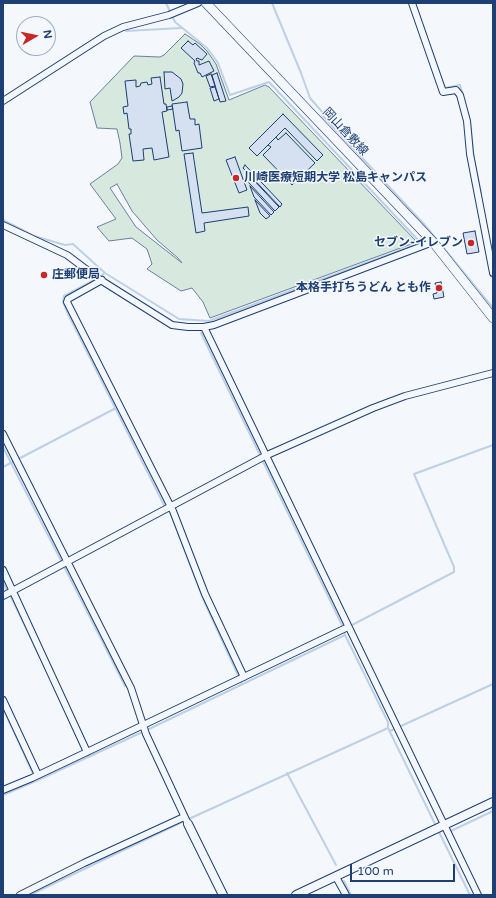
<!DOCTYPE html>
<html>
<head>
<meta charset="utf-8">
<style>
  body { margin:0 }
  #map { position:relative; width:496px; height:898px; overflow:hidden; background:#f4f7fb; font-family:"Varela Round",sans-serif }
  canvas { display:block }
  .frame { position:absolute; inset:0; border:4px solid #1d3f73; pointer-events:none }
  .north { position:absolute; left:16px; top:16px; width:40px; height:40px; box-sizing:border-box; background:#f4f7fb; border:1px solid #9eadc5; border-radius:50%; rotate:81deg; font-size:11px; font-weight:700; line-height:16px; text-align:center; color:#1d3f73 }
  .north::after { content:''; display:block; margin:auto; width:14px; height:18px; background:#c62828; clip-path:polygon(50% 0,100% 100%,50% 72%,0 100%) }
  .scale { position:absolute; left:350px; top:864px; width:105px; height:18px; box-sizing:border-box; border:2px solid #1d3f73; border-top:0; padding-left:5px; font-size:12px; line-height:14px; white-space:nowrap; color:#1d3f73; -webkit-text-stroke:3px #f4f7fb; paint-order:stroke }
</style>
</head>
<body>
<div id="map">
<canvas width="496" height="898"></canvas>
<div class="frame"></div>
<div class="north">N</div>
<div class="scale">100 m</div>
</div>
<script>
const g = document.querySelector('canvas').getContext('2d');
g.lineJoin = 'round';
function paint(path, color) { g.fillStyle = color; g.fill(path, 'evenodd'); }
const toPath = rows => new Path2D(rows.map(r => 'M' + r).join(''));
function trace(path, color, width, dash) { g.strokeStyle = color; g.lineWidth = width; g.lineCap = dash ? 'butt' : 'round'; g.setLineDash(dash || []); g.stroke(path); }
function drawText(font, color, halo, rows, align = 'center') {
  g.font = font + ' "Varela Round","Noto Sans JP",sans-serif'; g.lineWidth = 3; g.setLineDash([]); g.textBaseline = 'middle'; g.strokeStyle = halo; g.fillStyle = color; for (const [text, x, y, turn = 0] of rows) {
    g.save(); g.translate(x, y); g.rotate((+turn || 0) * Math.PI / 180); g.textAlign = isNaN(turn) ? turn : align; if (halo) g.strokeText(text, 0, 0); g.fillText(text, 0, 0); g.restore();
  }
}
const green = toPath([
  [185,34,200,44,207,51,216,64,229,100,265,85,269,87,415,240,414,243,210,318,203,302,192,288,181,291,147,269,152,264,147,249,132,238,109,241,97,227,116,219,90,184,118,164,122,158,120,143,117,129,97,128,90,102,134,56,160,57,164,55,185,34],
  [117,184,132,211,157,240,178,258,182,263,136,227,110,188,117,184]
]);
paint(green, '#d7e8df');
trace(green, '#687fa3', 1);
trace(toPath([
  [272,3,301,73,310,98,323,113,322,115,423,223,493,308],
  [415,3,445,88,460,85,463,96],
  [126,31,181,28],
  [470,120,474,159,481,193],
  [3,220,34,236,65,245,73,244,105,273,179,319,209,321,417,244,418,240,269,82,230,95,218,63,213,56,207,48,175,22,166,3],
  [104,273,102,276,64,296,63,302,68,314,164,505,170,512,204,601,242,684],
  [201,333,342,625,345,635,388,722,388,728],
  [3,447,125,686],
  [3,467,116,408],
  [3,582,7,591],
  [11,597,49,676],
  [352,625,454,572,454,567,414,474,493,445],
  [3,708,34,776],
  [390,731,493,684],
  [287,773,336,865],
  [3,795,36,781,149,729,345,635],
  [438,830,470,895],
  [451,831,493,811],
  [344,881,351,895],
  [30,895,180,823,388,728,436,826]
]), '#bed0e5', 2);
const building = toPath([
  [188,41,193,45,195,43,207,54,202,60,197,58,196,59,197,61,199,61,199,65,209,61,214,71,202,77,200,73,198,73,194,63,195,61,181,48,188,41],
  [164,72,172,72,181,79,183,84,182,93,179,97,174,100,172,101,170,88,165,89,164,72],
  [217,73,226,101,220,102,212,75,217,73],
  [211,74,215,86,210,87,206,76,211,74],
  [160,77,164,104,166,104,167,111,162,112,169,157,154,160,152,148,143,149,144,160,133,161,129,134,131,134,131,129,129,129,127,113,124,114,123,107,128,106,125,81,136,80,136,87,140,86,141,83,147,82,148,85,152,84,151,78,160,77],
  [215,87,219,99,214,101,210,88,215,87],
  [187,102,190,119,195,119,195,125,199,124,202,148,182,151,179,130,176,131,172,104,187,102],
  [172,106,173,109,167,110,167,107,172,106],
  [283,114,323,155,317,161,285,128,257,156,249,148,283,114],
  [286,133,315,163,292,185,263,155,271,147,268,145,276,137,278,140,286,133],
  [193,153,202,213,248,207,249,216,204,223,205,231,196,233,184,154,193,153],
  [235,157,247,190,239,193,226,160,235,157],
  [245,165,282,204,280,207,243,168,245,165],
  [249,175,279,207,275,211,249,183,247,177,249,175],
  [250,186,274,212,271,215,254,197,250,186],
  [255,200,270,216,266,219,260,213,255,200],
  [475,231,479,252,467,254,463,233,475,231],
  [441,282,444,297,434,299,433,294,437,293,435,283,441,282]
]);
paint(building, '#d5e0f0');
trace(building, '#1d3f73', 1);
const minor = toPath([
  [412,3,443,92,456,90,460,95,467,121,470,154,493,273],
  [3,101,104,36,123,27,169,15,198,3],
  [3,225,67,255,99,279,172,325,188,327,204,327,214,325,433,242],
  [102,280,68,299,67,302,173,511,205,594,244,677],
  [204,327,478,895],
  [3,434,131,688,146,734,188,824],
  [3,570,87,752],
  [3,596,265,456,373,408,405,396,493,373],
  [3,700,38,775],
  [3,790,32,778,87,752,348,627],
  [336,877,346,895],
  [20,895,84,863,184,817]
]);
const tertiary = toPath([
  [188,824,223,895],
  [296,895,493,802]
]);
const secondary = toPath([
  [206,3,433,242,493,318]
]);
trace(minor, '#1d3f73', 8);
trace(tertiary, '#1d3f73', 10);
trace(secondary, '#1d3f73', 10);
trace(minor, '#f4f7fb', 6);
trace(tertiary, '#f4f7fb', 8);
trace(secondary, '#f4f7fb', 9);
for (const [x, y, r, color] of [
  [236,178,4,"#c62828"],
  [471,243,4,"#c62828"],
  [44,275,4,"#c62828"],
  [439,288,4,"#c62828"]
]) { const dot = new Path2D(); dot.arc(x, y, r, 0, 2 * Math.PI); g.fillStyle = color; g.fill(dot); trace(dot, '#f4f7fb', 1.5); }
drawText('12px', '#1d3f73', '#f4f7fb', [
  ["岡山倉敷線",345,132,47]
]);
drawText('bold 12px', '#1d3f73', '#f4f7fb', [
  ["川崎医療短期大学 松島キャンパス",244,178],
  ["セブン-イレブン",463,243,"right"],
  ["庄郵便局",52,275],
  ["本格手打ちうどん とも作",431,288,"right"]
], 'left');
</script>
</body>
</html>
